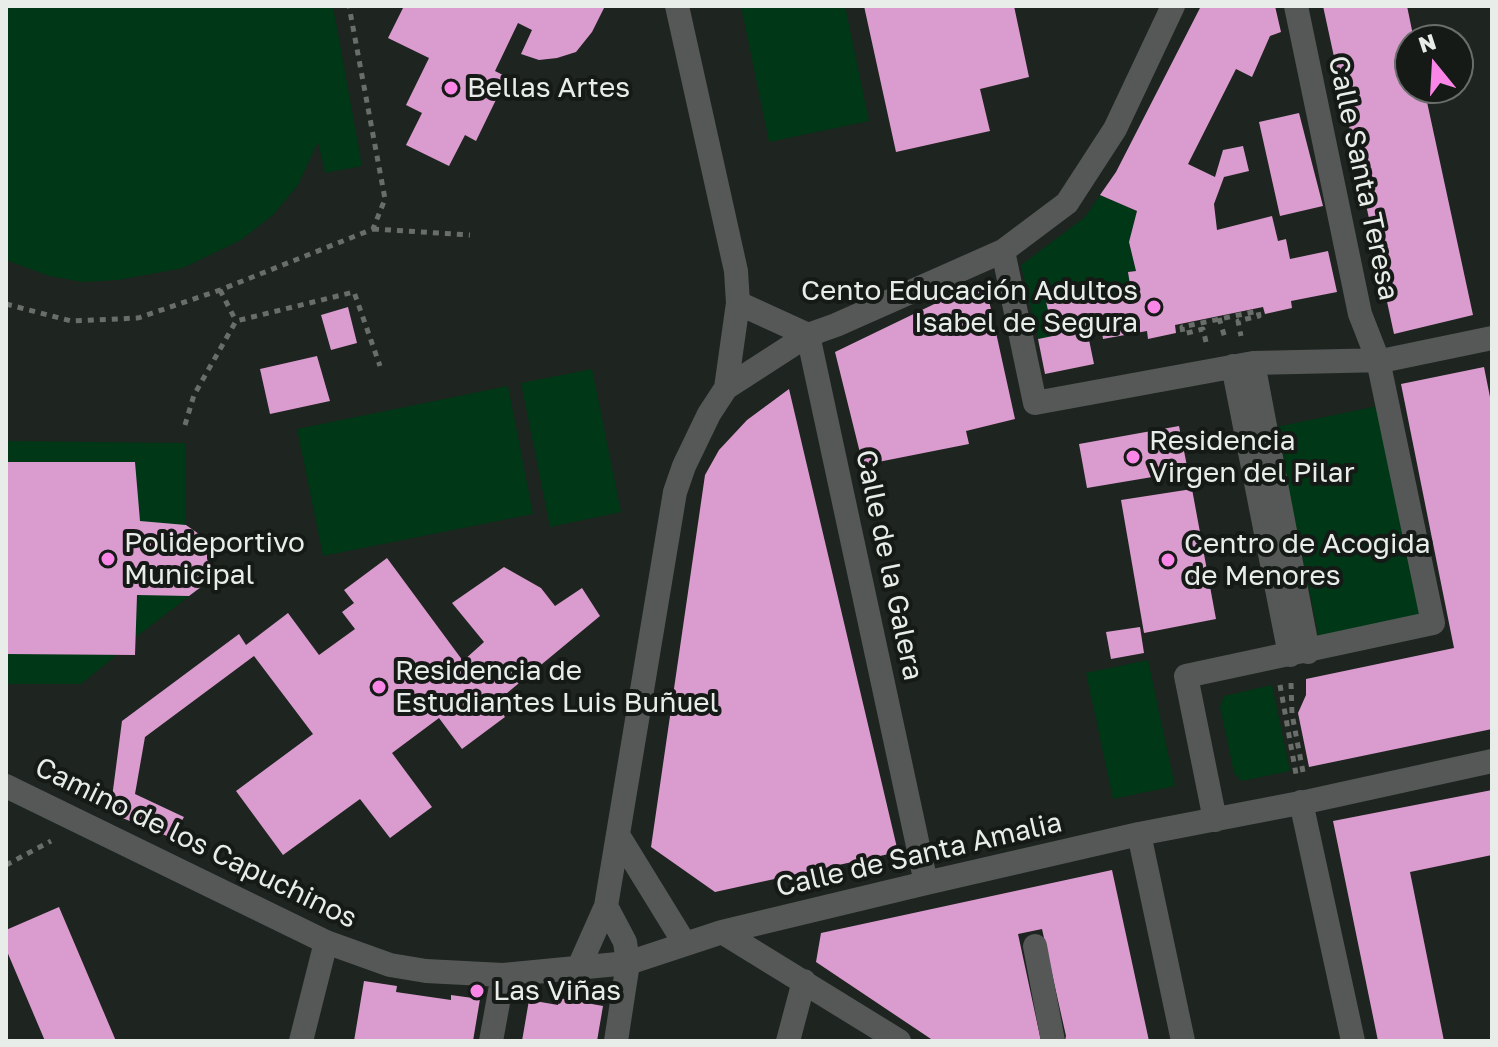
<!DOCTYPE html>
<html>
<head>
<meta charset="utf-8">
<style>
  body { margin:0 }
  #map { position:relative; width:1498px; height:1047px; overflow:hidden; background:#1e241f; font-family:"Golos Text",sans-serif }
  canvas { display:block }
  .frame { position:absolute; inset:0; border:8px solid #e9edea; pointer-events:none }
  .north { position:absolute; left:1394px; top:24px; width:80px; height:80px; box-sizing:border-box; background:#151a16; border:2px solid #6a6e6b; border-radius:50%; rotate:342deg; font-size:22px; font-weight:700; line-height:32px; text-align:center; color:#e9edea }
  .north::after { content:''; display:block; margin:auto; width:28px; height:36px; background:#fa87e7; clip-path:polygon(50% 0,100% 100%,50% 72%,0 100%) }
</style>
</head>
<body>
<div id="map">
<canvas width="1498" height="1047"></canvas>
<div class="frame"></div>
<div class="north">N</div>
</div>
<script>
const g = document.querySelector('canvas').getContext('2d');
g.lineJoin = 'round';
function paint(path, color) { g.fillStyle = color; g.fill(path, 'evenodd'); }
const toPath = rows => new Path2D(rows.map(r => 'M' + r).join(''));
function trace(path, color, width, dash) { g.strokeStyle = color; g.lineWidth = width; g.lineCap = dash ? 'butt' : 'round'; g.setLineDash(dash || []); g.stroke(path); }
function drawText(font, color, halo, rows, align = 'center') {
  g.font = font + ' "Golos Text",sans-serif'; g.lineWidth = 8; g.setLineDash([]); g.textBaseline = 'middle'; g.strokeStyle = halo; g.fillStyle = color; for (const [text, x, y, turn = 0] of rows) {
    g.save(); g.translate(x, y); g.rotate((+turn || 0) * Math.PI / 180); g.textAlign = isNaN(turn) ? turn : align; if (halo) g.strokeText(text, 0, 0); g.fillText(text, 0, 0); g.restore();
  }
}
paint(toPath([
  [6,6,333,6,362,166,325,173,318,142,298,185,273,215,241,240,183,268,118,280,83,282,49,276,6,260],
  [741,6,845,6,869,121,769,142],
  [1100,195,1137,211,1129,242,1136,271,1128,272,1131,291,1093,298,1090,288,1046,297,1052,328,1056,327,1058,335,1038,339,1021,265,1085,217],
  [592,369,621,512,550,527,521,383],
  [508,386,533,514,323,556,297,429],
  [1378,406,1421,617,1319,638,1276,427],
  [6,441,185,443,186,525,209,541,213,578,136,637,135,655,118,654,81,684,6,684],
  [1148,660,1175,786,1113,799,1086,673],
  [1272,685,1290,771,1242,781,1234,773,1220,707,1224,696]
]), '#003716');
paint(toPath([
  [404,6,605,6,592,32,576,52,557,58,539,60,521,54,532,30,518,23,495,71,507,77,476,141,465,135,449,166,406,145,422,113,406,105,429,58,388,38],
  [864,6,1014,6,1029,77,980,89,990,131,896,152],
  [1201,6,1275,6,1281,32,1270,36,1252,77,1236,69,1188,164,1215,177,1223,150,1243,146,1249,171,1224,177,1214,204,1217,230,1272,216,1278,241,1286,239,1290,259,1328,251,1337,292,1291,301,1292,308,1265,314,1263,307,1175,325,1176,333,1148,339,1147,331,1103,339,1101,327,1087,330,1094,364,1045,374,1038,339,1058,335,1056,327,1052,328,1045,297,1091,288,1093,298,1131,291,1128,272,1136,271,1129,242,1137,211,1100,195,1116,172],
  [1323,6,1407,6,1414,40,1410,40,1410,88,1424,88,1473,315,1394,334],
  [1299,113,1323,206,1280,216,1259,122],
  [986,287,1015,419,966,431,969,444,863,465,835,352,955,294],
  [348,307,357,343,331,350,321,315],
  [317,356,330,401,270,414,260,369],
  [1484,367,1492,407,1492,729,1309,767,1298,713,1306,695,1306,679,1454,648,1401,384],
  [789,389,898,852,715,892,651,847,705,475,719,450,747,420],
  [1179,426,1188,471,1087,488,1079,444],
  [6,462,135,462,140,521,186,525,209,541,213,578,189,596,137,595,135,655,6,654],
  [1192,489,1216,619,1144,633,1121,500],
  [387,558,463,661,484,642,452,603,504,567,541,588,555,606,582,588,600,616,495,703,505,717,462,749,439,718,392,753,432,807,390,838,360,799,283,855,236,791,313,734,254,656,145,737,135,794,184,817,172,838,110,813,122,721,239,634,246,645,288,613,319,655,355,629,342,612,354,603,344,590],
  [1140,627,1144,653,1111,659,1106,632],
  [1492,790,1492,855,1410,872,1444,1041,1378,1041,1333,821],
  [1112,870,1149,1041,1065,1041,1066,1036,1042,929,1018,934,1041,1041,934,1041,816,962,821,933],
  [59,907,116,1041,45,1041,6,949,6,930],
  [364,981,397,986,396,992,451,1000,451,995,480,999,473,1041,354,1041],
  [559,998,603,1006,597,1041,522,1041,529,1000,558,1005]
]), '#da9bce');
trace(toPath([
  [373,229,470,235],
  [220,290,236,321],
  [6,304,71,321,138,318,220,290,373,229,385,199,349,6],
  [1219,318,1225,338],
  [1206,342,1203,329,1183,334,1182,327,1258,311,1259,316,1238,321,1241,336],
  [185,425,194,395,236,321,354,292,380,366],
  [1291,683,1292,714,1303,772],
  [1280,685,1296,774],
  [6,865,51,841]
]), '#696e6a', 5, [6, 6]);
trace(toPath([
  [677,6,736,271,738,303,726,388],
  [1003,251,1035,403,1253,363,1386,360,1492,338],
  [738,303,808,335,926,883],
  [1253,363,1308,652],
  [1233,366,1290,655],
  [6,786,326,942,390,965,426,971,503,975,628,963,722,932,926,883,1139,834,1310,801,1492,761],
  [1301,802,1353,1041],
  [1215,820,1186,676,1433,623,1378,360,1360,314,1296,6],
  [1139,834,1183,1041],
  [618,835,685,944],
  [606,906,625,942,628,963,616,1041],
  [722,932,899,1041],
  [1035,946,1053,1041],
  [578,969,606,906,675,492,684,466,709,414,726,388,808,335,836,325,1003,251,1067,203,1115,129,1173,6],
  [301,1041,326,942],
  [491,1041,503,975],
  [788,1041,804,981]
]), '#555856', 24);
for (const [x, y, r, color] of [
  [451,88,8,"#fa87e7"],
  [1154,307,8,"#fa87e7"],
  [1133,457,8,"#fa87e7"],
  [108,559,8,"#fa87e7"],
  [1168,560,8,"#fa87e7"],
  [379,687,8,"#fa87e7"],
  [477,991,8,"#fa87e7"]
]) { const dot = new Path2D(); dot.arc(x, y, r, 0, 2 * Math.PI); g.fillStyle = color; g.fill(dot); trace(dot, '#151a16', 3); }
drawText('28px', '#e9edea', '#151a16', [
  ["Bellas Artes",467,88],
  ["Cento Educación Adultos",1138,291,"right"],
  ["Isabel de Segura",1138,323,"right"],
  ["Residencia",1149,441],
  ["Virgen del Pilar",1149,473],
  ["Polideportivo",124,543],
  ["Municipal",124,575],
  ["Centro de Acogida",1184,544],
  ["de Menores",1184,576],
  ["Residencia de",395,671],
  ["Estudiantes Luis Buñuel",395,703],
  ["Las Viñas",493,991]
], 'left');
drawText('28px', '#e9edea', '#151a16', [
  ["Calle Santa Teresa",1363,178,78],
  ["Calle de la Galera",889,565,78],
  ["Camino de los Capuchinos",196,843,26],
  ["Calle de Santa Amalia",919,855,-13]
]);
</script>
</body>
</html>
